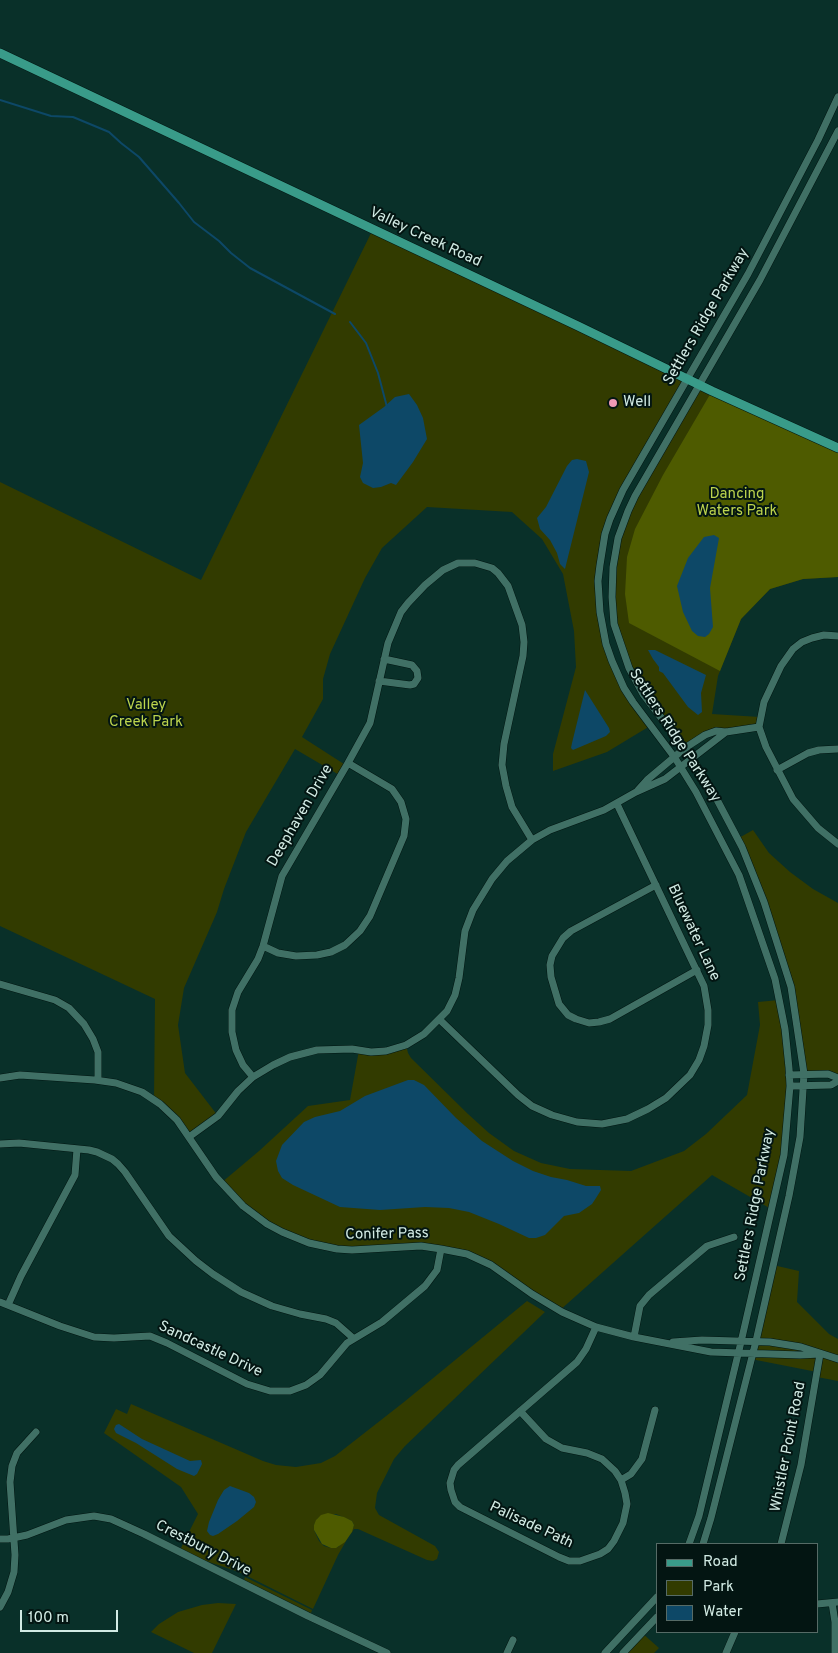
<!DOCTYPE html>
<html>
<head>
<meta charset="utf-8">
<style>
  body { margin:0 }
  #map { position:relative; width:838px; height:1653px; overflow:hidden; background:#093029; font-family:Overpass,sans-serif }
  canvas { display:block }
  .legend { position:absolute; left:656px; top:1543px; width:162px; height:90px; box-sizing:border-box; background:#031512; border:1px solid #566b66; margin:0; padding:6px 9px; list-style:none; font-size:15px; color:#d2ebe4 }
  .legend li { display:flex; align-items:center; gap:10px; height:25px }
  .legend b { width:25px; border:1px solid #566b66 }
  .scale { position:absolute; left:20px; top:1610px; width:98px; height:22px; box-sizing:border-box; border:2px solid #d2ebe4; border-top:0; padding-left:6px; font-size:15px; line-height:18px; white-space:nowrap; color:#d2ebe4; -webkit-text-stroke:4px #031512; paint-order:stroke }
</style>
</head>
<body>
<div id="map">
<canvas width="838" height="1653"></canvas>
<ul class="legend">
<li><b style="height:6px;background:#399b89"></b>Road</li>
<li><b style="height:14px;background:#323b00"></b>Park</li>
<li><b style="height:14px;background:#0d4867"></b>Water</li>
</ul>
<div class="scale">100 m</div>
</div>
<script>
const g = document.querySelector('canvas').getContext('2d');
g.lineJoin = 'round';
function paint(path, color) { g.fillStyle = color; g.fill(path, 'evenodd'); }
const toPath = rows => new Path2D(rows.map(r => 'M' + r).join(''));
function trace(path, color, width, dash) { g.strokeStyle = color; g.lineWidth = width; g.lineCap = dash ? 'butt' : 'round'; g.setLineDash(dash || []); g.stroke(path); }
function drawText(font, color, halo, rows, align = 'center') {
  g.font = font + ' Overpass,sans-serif'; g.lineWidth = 4; g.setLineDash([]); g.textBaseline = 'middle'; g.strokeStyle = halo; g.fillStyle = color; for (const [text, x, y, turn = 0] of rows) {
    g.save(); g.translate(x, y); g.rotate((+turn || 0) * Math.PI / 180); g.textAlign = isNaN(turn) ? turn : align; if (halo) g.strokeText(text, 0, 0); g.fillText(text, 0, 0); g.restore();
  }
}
paint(toPath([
  [373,229,687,379,610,519,599,598,612,661,650,726,607,752,553,771,553,754,576,667,574,631,563,574,542,539,512,512,427,507,382,548,365,578,330,654,323,679,323,699,302,737,347,766,341,776,295,749,246,832,224,889,217,912,184,988,178,1025,185,1073,218,1116,189,1137,154,1100,155,999,0,926,0,482,201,580],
  [699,385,721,396,838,577,803,579,770,589,741,619,718,676,712,714,760,717,759,727,716,731,685,748,655,711,623,654,612,597,623,524],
  [753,830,769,853,790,872,813,889,838,903,838,1078,804,1074,791,987,737,839],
  [779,1000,789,1075,784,1155,771,1209,712,1175,559,1311,480,1260,433,1247,380,1249,318,1245,267,1224,221,1183,259,1151,308,1106,350,1100,359,1050,371,1052,406,1045,408,1053,411,1058,468,1114,489,1133,514,1151,541,1163,570,1169,631,1171,684,1151,706,1134,747,1095,760,1025,758,1002],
  [773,1265,799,1271,797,1302,829,1334,838,1339,838,1381,817,1377,817,1372,751,1359],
  [527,1301,545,1312,405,1446,394,1459,377,1493,375,1508,379,1515,435,1546,439,1552,437,1559,433,1561,427,1560,358,1529,354,1529,351,1534,354,1525,352,1521,336,1514,318,1518,314,1525,314,1530,319,1541,324,1546,331,1548,338,1547,349,1536,338,1555,313,1609,239,1572,179,1552,198,1514,181,1487,104,1433,116,1409,127,1414,131,1404,263,1461,276,1465,296,1467,321,1463,335,1456,404,1402],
  [245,1577,312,1610,311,1613,244,1580],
  [218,1603,236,1604,212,1653,194,1653,151,1632,159,1624,178,1612,202,1605],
  [642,1633,659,1648,654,1653,623,1653]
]), '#323b00');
paint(toPath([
  [712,391,838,448,838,577,803,579,770,589,741,619,720,671,629,623,625,594,627,557,635,529,663,475],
  [328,1513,344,1517,352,1521,354,1525,352,1532,345,1542,336,1548,331,1548,322,1544,314,1530,314,1525,316,1520,321,1515]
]), '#4e5b00');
paint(toPath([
  [409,394,417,405,423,418,427,439,413,462,396,485,391,483,381,487,373,488,363,483,360,477,363,463,359,425,384,407,395,397],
  [577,459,586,461,589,472,565,569,560,564,557,553,550,540,540,529,537,518,546,507,567,466,572,460],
  [714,535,719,538,710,588,713,627,709,634,705,637,698,636,692,631,683,612,677,586,688,558,704,537],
  [648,650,655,650,706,675,701,693,702,712,698,715,688,707,663,673,659,671,659,667,653,659],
  [585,690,609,728,610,732,606,736,573,750,571,748,572,743],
  [408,1080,414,1080,424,1085,456,1118,482,1141,513,1161,533,1171,551,1177,567,1180,586,1186,600,1186,601,1190,596,1198,592,1204,579,1213,564,1216,545,1235,536,1238,529,1238,499,1224,469,1212,449,1208,425,1207,380,1210,340,1207,293,1185,282,1178,278,1171,276,1161,282,1145,304,1122,315,1117,340,1111,365,1096],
  [119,1424,142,1439,190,1461,201,1460,202,1464,197,1474,194,1476,177,1469,136,1443,116,1433,114,1429,116,1425],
  [230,1486,249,1493,254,1497,256,1502,254,1507,237,1521,218,1534,213,1536,210,1535,207,1531,209,1522,218,1500,224,1490]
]), '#0d4867');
trace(toPath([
  [0,100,51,116,73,117,109,132,121,143,139,157,179,203,194,222,219,241,231,253,250,268,335,314],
  [350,322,366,343,378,373,387,407]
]), '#0d4867', 2);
const minor = toPath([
  [838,636,824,635,812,638,802,642,793,649,781,666,764,702,759,727,766,747,793,799,818,828,838,844],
  [379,681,410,685,414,684,418,678,417,671,412,665,384,659],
  [777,770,808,753,819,750,838,749],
  [638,790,647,780,685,748,705,735,716,731,726,732,759,727],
  [656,885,571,931,563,938,552,956,550,965,551,977,559,1004,568,1015,576,1019,589,1023,599,1022,610,1019,697,970],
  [263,946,278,953,296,956,317,955,331,952,345,945,360,931,370,916,404,836,406,819,401,802,392,789,348,763],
  [0,984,55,1000,69,1008,84,1024,93,1039,98,1052,98,1080],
  [439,1019,518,1095,532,1106,552,1115,577,1122,602,1124,627,1119,648,1109,666,1098,690,1075,699,1060,704,1046,708,1025,708,1010,704,986,617,804],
  [789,1075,828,1074,838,1078],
  [253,1077,243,1065,236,1050,232,1032,232,1010,238,992,258,959,263,946,282,876,348,763,370,723,388,643,401,612,408,603,425,585,443,570,458,563,475,563,492,568,498,573,508,586,522,625,524,642,523,656,504,744,502,765,506,786,512,807,532,840],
  [0,1078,20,1075,95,1080,116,1083,142,1092,160,1104,177,1120,216,1177,243,1206,267,1224,282,1232,309,1243,337,1249,352,1250,421,1246,441,1249,467,1254,491,1265,532,1294,562,1312,596,1327,634,1337,711,1352,800,1355,820,1354],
  [790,1086,831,1085,838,1081],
  [189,1137,218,1116,238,1091,253,1077,273,1065,290,1057,317,1050,352,1049,371,1052,386,1051,406,1045,424,1034,447,1011,455,995,459,978,465,931,473,910,492,879,507,861,532,840,550,830,604,810,636,792,665,779,726,732],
  [0,1144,19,1143,89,1150,97,1152,112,1159,118,1164,125,1172,169,1236,196,1261,213,1274,241,1292,272,1306,300,1314,326,1319,336,1323,353,1338],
  [0,1302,60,1326,94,1337,114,1338,150,1336,167,1343,247,1384,270,1391,290,1391,306,1385,320,1375,347,1343,382,1322,425,1286,437,1270,441,1249],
  [8,1305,21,1276,75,1175,77,1149],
  [634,1337,640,1306,649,1295,707,1246,734,1237],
  [673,1342,702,1340,770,1342,801,1347,838,1359],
  [520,1411,546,1439,562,1448,587,1453,602,1459,615,1471,621,1480,625,1493,627,1504,623,1523,614,1541,608,1549,600,1554,580,1561,569,1561,559,1557,460,1507,455,1502,451,1490,450,1483,454,1470,458,1465,577,1362,586,1349,596,1327],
  [621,1480,631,1474,642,1459,655,1410],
  [0,1539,8,1539,27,1535,66,1520,94,1516,111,1519,144,1534,308,1616,387,1653],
  [689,1544,699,1516,741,1342,784,1155,790,1086,789,1068,785,1029,775,979,739,875,696,792,675,758,633,702,624,688,612,661,606,644,600,612,598,581,600,565,605,534,610,519,623,490,748,274,818,140,838,97],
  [703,1544,711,1518,756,1341,789,1196,800,1137,804,1074,791,987,764,902,742,847,714,794,692,758,643,694,629,668,614,624,612,597,613,567,618,538,628,511,635,496,760,280,838,131],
  [781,1544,801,1465,820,1354],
  [832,1603,835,1622,835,1653],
  [817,1604,838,1602],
  [0,1607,8,1592,14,1572,15,1555,10,1482,12,1466,17,1453,36,1432],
  [507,1653,513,1640],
  [605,1653,657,1597],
  [623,1653,657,1617],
  [726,1653,735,1632]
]);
const major = toPath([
  [0,53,578,326,712,391,838,448]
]);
trace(minor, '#001612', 8);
trace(major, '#001612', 10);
trace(minor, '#407065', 7);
trace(major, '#399b89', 9);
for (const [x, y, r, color] of [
  [613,403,5,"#f09ab6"]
]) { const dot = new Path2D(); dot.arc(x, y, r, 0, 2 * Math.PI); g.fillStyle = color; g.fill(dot); trace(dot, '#031512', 2); }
drawText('15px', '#d2ebe4', '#031512', [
  ["Valley Creek Road",425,238,25],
  ["Settlers Ridge Parkway",707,317,-60],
  ["Settlers Ridge Parkway",674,736,57],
  ["Deephaven Drive",301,816,-60],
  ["Bluewater Lane",693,933,65],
  ["Settlers Ridge Parkway",756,1205,-79],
  ["Conifer Pass",387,1235,-1],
  ["Sandcastle Drive",210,1350,25],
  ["Whistler Point Road",789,1447,-79],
  ["Palisade Path",531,1526,25],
  ["Crestbury Drive",203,1549,27]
]);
drawText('15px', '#d2ebe4', '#031512', [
  ["Well",623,403]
], 'left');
drawText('15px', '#bcd44d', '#031512', [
  ["Dancing",737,495],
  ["Waters Park",737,512],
  ["Valley",146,706],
  ["Creek Park",146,723]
]);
</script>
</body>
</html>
